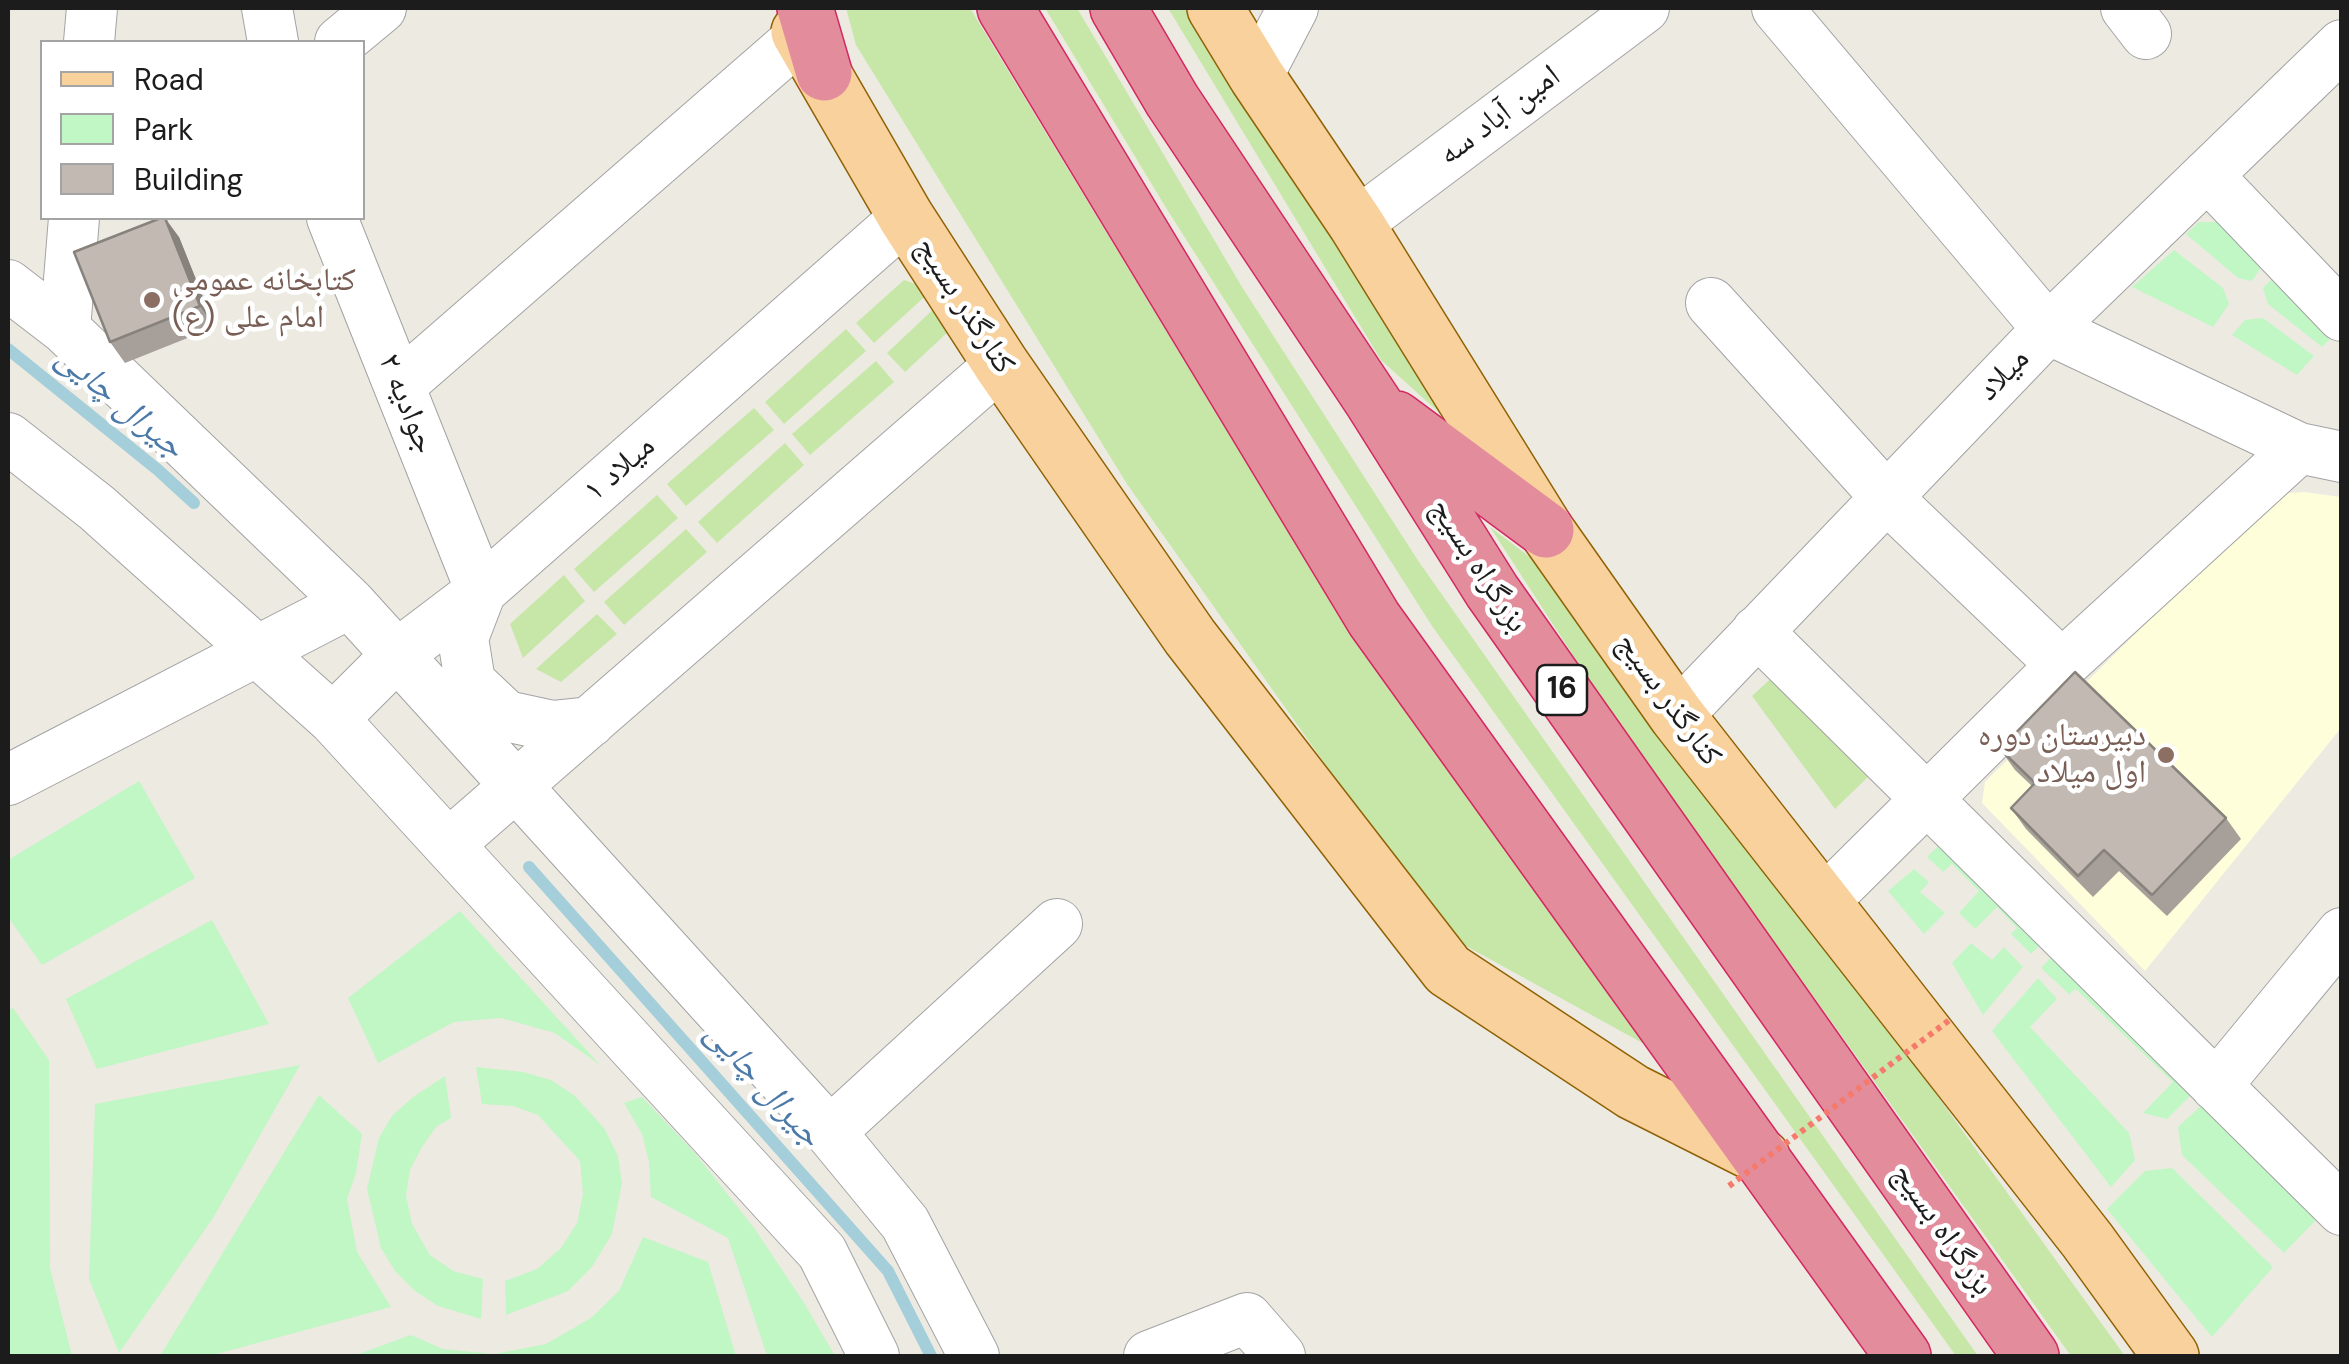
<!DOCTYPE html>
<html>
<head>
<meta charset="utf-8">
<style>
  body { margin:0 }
  #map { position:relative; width:2349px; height:1364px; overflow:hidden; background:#edeae2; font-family:"DM Sans",sans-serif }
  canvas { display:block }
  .frame { position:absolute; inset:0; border:10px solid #1c1c1c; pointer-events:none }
  .legend { position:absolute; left:40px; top:40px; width:325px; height:180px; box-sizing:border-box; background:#fff; border:2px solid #a4a4a4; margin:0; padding:12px 18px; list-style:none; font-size:30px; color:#1c1c1c }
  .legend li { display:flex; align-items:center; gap:20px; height:50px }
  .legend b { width:50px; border:2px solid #a4a4a4 }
</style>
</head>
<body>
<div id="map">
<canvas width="2349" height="1364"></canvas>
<div class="frame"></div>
<ul class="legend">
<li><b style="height:12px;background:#f8d19c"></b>Road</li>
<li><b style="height:28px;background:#c0f7c4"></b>Park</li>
<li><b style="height:28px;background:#c2b9b2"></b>Building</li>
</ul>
</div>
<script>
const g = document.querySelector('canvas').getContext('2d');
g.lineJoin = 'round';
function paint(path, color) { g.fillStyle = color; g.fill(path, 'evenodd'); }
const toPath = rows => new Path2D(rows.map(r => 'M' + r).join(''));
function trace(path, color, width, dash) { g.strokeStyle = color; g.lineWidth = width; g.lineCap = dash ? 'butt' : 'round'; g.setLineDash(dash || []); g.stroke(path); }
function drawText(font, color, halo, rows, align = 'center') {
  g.font = font + ' "DM Sans","Noto Naskh Arabic",sans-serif'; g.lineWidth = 9; g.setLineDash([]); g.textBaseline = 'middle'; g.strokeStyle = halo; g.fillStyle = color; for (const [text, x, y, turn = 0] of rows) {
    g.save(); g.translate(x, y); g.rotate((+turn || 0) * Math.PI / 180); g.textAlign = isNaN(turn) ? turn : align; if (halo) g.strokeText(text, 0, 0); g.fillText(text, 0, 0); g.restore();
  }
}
paint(toPath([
  [2304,492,2341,497,2341,728,2145,971,1982,803,1985,782,2268,503,2288,493]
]), '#fefedb');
paint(toPath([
  [846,8,970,8,1244,459,1657,1051,1446,935,1127,484,856,45],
  [1045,8,1077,8,1242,287,1419,562,1978,1356,1956,1356,1432,626,1168,211],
  [1168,8,1204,8,1484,453,1381,360],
  [904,280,932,290,874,343,856,323],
  [941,302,949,331,905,372,887,353],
  [846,329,866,351,784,424,765,402],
  [876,361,894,382,810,455,792,434],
  [754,408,774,430,686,506,667,484],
  [785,443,804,465,717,543,698,522],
  [657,495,678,518,594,592,574,569],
  [1490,527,1571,588,2125,1356,2071,1356,1609,711],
  [686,529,707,552,624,625,604,602],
  [564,575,585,601,523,658,510,624],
  [597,614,617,634,561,682,536,669],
  [1776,674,1872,773,1835,809,1752,696]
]), '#c7e7a9');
paint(toPath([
  [2199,222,2234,222,2268,257,2252,281,2238,278,2186,234],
  [2174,250,2223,288,2229,304,2213,327,2132,287],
  [2280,271,2339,330,2322,347,2268,304,2263,288],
  [2263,318,2314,356,2297,375,2232,335,2245,320],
  [139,781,195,878,42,965,8,917,8,860],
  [1942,842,2043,942,2031,954,2011,934,2017,928,1997,907,1975,929,1959,913,1979,891,1952,864,1943,872,1927,857],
  [1914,869,1929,882,1920,892,1945,913,1924,934,1888,891],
  [460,911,600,1065,555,1033,501,1018,454,1022,378,1063,348,998],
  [212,920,269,1024,97,1069,66,999],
  [1971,943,1992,960,2004,947,2023,967,1983,1015,1952,963],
  [2059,949,2200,1086,2167,1119,2143,1113,2173,1082,2076,989,2069,994,2041,968],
  [2038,978,2057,999,2030,1027,2129,1133,2135,1160,2111,1187,1992,1031],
  [13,1008,49,1060,50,1268,72,1356,8,1356,8,1011],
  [300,1065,213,1218,119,1353,89,1279,95,1104],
  [476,1067,523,1072,551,1080,575,1096,604,1128,618,1156,622,1183,612,1234,592,1267,568,1291,506,1315,505,1281,537,1269,561,1248,577,1223,583,1194,580,1161,538,1115,513,1106,482,1104],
  [445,1076,451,1118,436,1127,422,1147,410,1170,406,1195,412,1224,430,1255,453,1271,483,1279,481,1319,438,1306,415,1291,395,1271,381,1248,367,1189,379,1138,392,1116,413,1097],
  [319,1095,362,1134,356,1173,347,1199,357,1252,391,1307,209,1356,160,1356],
  [642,1097,694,1152,755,1229,804,1303,835,1356,767,1356,728,1238,651,1197,649,1162,642,1134,624,1103],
  [2204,1103,2318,1218,2284,1253,2182,1155,2178,1127],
  [2172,1168,2273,1267,2212,1337,2107,1209,2145,1171],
  [643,1237,708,1262,736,1356,353,1356,411,1335,443,1349,494,1354,546,1344,591,1318,619,1291]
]), '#c0f7c4');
trace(toPath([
  [8,349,158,470,194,503],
  [529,867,888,1271,931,1356]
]), '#a4ceda', 12);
const minor = toPath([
  [267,8,273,42],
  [1777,8,2048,329,2299,448,2342,457],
  [2126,8,2146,34],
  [89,42,92,8],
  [340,42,381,8],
  [1257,77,1293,8],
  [2207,175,2342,316],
  [332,218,481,591,463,638,470,682,506,716,552,726,590,722],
  [1356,224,1644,8],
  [8,285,65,329,350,603,830,1132,905,1223,974,1356],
  [1711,303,1886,497,2062,665],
  [65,329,74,218],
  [399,386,801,36],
  [8,438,97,508,333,719,822,1252,874,1356],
  [1757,631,2342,1210],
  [1677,716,2048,329,2342,45],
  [333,719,398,654,481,591,906,217],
  [8,780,350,603],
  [449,844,1001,364],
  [1823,902,2062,665,2299,448],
  [2216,1086,2342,933],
  [830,1132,1057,924],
  [1149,1356,1247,1318,1280,1356]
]);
const major = toPath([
  [1215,8,1257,77,1356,224,1546,530,1677,716,2087,1240,2171,1356],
  [799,32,906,217,1001,364,1190,637,1448,970,1633,1092,1762,1157]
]);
const highway = toPath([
  [805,8,824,73],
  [1005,8,1374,619,1903,1356],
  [1118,8,1172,100,1373,402,1492,591,2031,1356],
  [1396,419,1546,530]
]);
trace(minor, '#a3a3a3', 52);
trace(major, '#906205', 58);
trace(highway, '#d22962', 58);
trace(minor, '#fff', 50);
trace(major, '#f8d19c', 55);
trace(highway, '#e38c9c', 55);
trace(toPath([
  [1729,1186,1952,1018]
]), '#f57a6c', 6, [5, 5]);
paint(toPath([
  [179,237,215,327,125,363,110,342],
  [2000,749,2226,818,2241,839,2167,916,2119,871,2093,897,2026,829,2011,808,2032,786,2015,770]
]), '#a79f99');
paint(toPath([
  [165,218,179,237,215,327,200,306]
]), '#88827d');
const building = toPath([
  [161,218,165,218,200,306,110,342,74,252,161,218],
  [2075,672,2226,818,2152,895,2104,850,2078,876,2011,808,2035,783,2000,749,2075,672]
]);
paint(building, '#c2b9b2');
trace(building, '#88827d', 2.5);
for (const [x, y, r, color] of [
  [152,300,10,"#8d6e63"],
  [2166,755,10,"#8d6e63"]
]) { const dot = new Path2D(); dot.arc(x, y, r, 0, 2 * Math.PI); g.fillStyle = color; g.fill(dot); trace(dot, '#fff', 4); }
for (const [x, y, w] of [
  [1562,690,50]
]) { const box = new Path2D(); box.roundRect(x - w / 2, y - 25, w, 50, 8); g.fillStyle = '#fff'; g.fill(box); trace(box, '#1c1c1c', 2.5); }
drawText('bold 30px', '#1c1c1c', null, [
  ["16",1562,690]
]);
drawText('32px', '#1c1c1c', '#fff', [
  ["امین آباد سه",1500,116,-37],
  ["کنارگذر بسیج",964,306,57],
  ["میلاد",2004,375,-46],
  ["جوادیه ۲",406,404,68],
  ["میلاد ۱",620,469,-41],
  ["بزرگراه بسیج",1478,566,57],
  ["کنارگذر بسیج",1668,700,54],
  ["بزرگراه بسیج",1942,1230,55]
]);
drawText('32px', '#785e54', '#fff', [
  ["کتابخانه عمومی",172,282],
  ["امام علی (ع)",172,319],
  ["دبیرستان دوره",2146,737,"right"],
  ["اول میلاد",2146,774,"right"]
], 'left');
drawText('italic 35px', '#4c7aa8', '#fff', [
  ["جیرال چایی",120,403,40],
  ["جیرال چایی",763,1085,48]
]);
</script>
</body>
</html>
